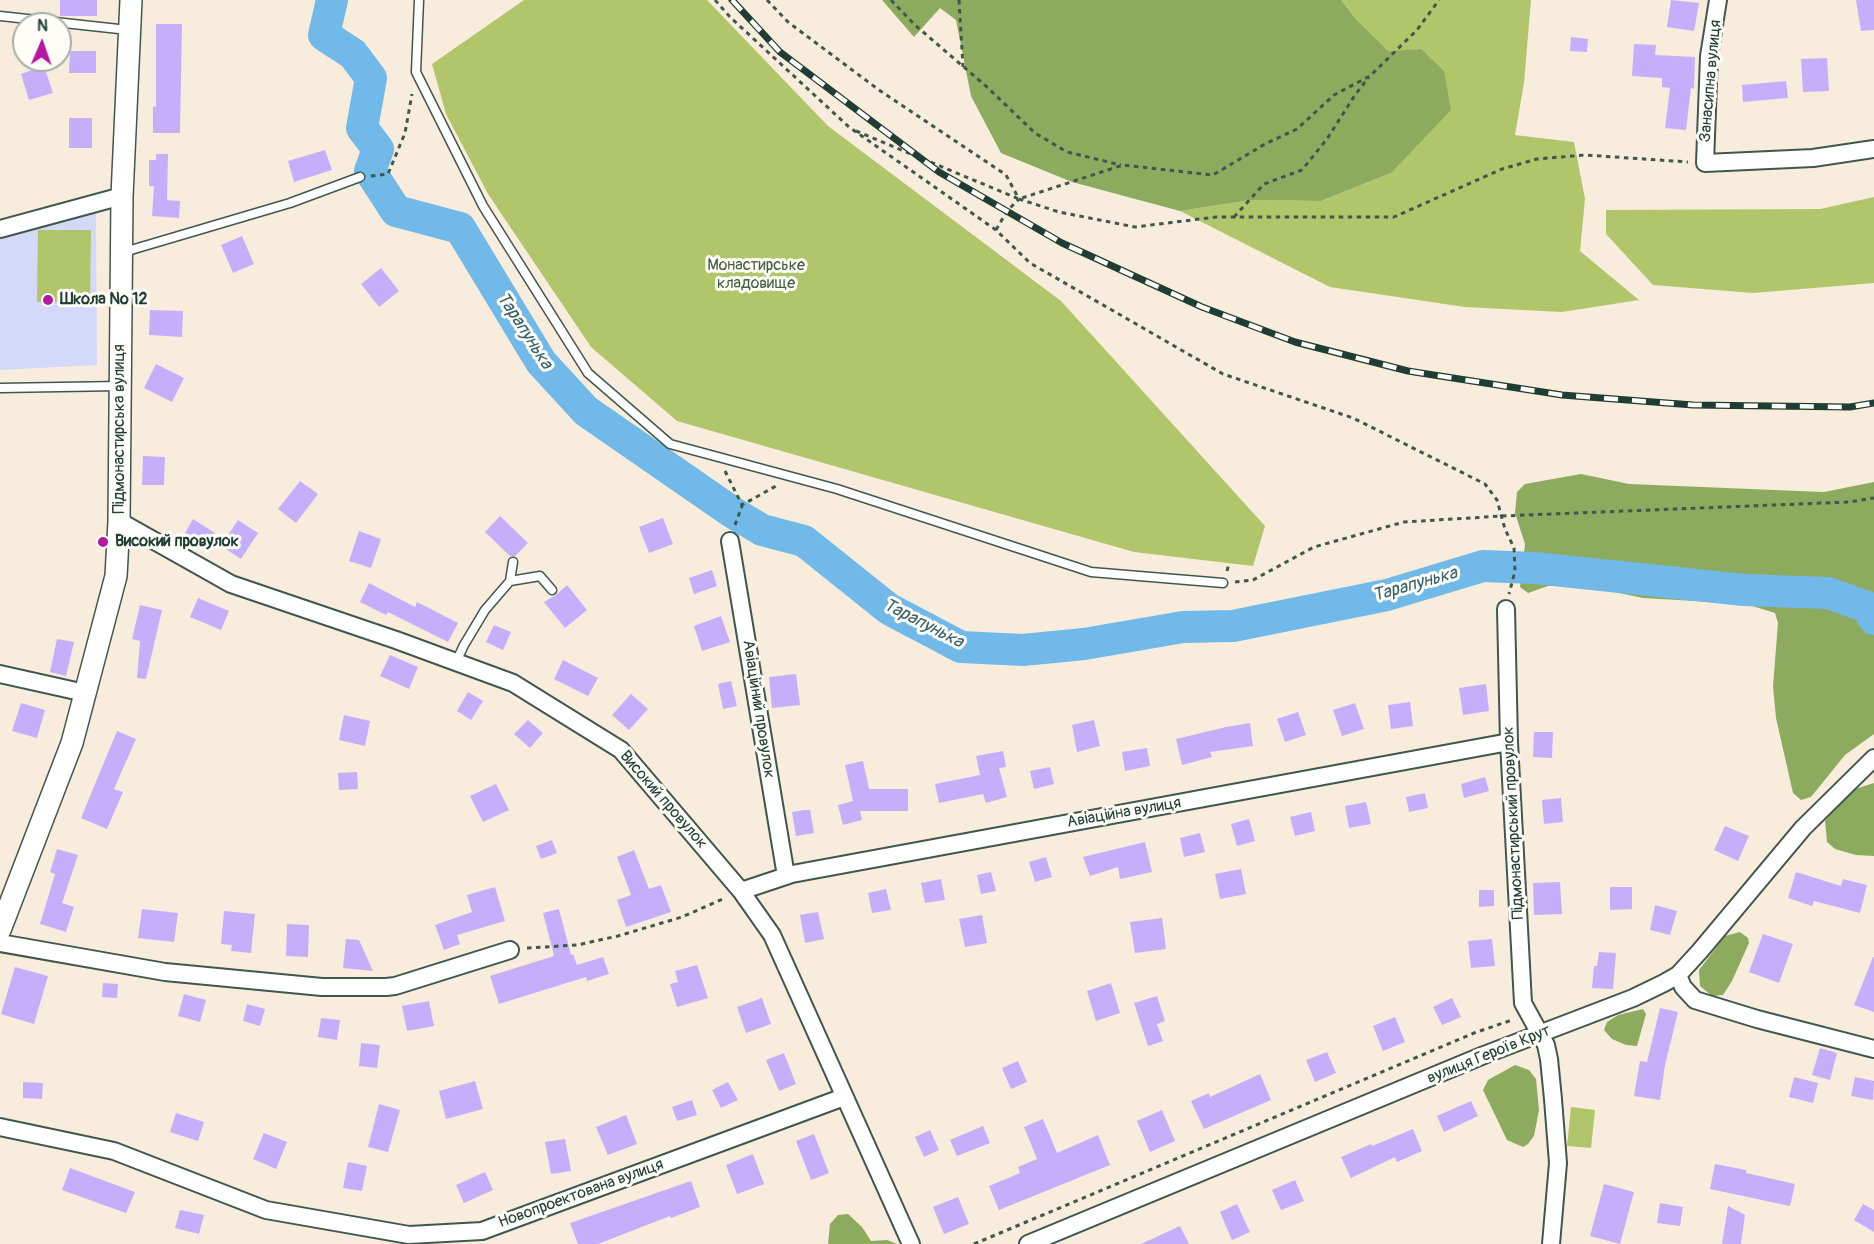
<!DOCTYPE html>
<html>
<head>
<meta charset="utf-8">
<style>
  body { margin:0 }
  #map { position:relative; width:1874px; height:1244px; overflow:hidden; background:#f8eddd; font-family:Pangolin,sans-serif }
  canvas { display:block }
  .north { position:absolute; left:12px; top:12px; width:60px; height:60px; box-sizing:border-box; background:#fdfcf7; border:2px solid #a4b0a9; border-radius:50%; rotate:2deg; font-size:16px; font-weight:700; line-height:24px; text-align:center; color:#1f3d34 }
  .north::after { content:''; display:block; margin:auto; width:21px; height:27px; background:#b5179e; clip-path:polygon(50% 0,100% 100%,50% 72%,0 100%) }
</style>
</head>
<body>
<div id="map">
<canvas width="1874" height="1244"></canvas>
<div class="north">N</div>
</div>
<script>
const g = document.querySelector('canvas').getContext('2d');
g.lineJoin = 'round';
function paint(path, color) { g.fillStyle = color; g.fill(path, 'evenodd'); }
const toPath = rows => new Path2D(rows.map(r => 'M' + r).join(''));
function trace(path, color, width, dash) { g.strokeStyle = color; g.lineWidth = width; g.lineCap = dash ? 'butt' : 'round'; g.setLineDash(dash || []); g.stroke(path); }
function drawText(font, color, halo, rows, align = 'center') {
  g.font = font + ' Pangolin,sans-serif'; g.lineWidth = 6; g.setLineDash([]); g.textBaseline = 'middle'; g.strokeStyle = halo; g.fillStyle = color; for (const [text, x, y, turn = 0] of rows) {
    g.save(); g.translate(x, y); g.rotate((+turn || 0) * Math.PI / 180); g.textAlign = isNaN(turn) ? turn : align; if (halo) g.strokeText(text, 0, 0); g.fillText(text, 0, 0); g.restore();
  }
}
paint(toPath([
  [96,210,97,365,0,370,0,235]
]), '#d4d8f9');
paint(toPath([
  [524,0,707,0,828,126,1061,301,1265,526,1253,566,1134,552,677,421,591,347,488,194,446,114,432,64],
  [1341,0,1531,0,1524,83,1515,135,1574,142,1585,199,1580,251,1639,300,1562,312,1465,307,1330,287,1180,211,1251,200,1321,201,1391,173,1421,49,1388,52,1356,19],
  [1874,197,1874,283,1753,293,1653,285,1606,234,1606,210,1820,209],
  [38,230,91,230,90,303,37,302],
  [1571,1107,1595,1110,1591,1148,1567,1146]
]), '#b1c66a');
paint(toPath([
  [882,0,1341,0,1356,19,1388,51,1421,49,1444,71,1451,110,1391,173,1321,201,1251,200,1180,211,1072,182,1001,153,971,96,956,20,940,8,914,37],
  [1581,474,1629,484,1824,492,1874,482,1874,734,1845,755,1811,797,1801,800,1793,793,1776,718,1773,686,1778,623,1775,613,1746,604,1643,598,1581,585,1548,586,1528,593,1520,587,1525,544,1515,513,1517,492,1525,484],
  [1874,783,1874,856,1856,855,1835,849,1827,842,1825,821,1843,796,1852,790],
  [1740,932,1748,938,1749,943,1732,981,1723,995,1712,996,1700,986,1699,970,1725,936],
  [1643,1009,1646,1014,1637,1046,1626,1045,1612,1039,1604,1030,1607,1022,1618,1015],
  [1515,1065,1529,1070,1536,1079,1539,1110,1534,1136,1528,1144,1523,1147,1507,1140,1483,1090,1488,1080],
  [848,1214,862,1227,871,1241,887,1240,897,1244,828,1244,830,1224,838,1215]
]), '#8cab5e');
trace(toPath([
  [332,0,324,35,353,54,371,78,362,128,378,149,370,171,396,211,460,228,541,362,586,411,732,512,762,530,804,541,889,609,961,647,1023,650,1084,644,1183,627,1233,626,1387,595,1483,566,1535,568,1744,590,1828,593,1867,607,1874,619]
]), '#71b9e9', 32);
paint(toPath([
  [60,0,97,0,97,16,60,16],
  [1671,0,1699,3,1694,31,1667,27],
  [1856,0,1874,0,1874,30,1861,31],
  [156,24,182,24,180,133,153,133,153,106,156,107],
  [1571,37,1588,39,1587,52,1570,51],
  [1634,44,1656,45,1655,55,1695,57,1694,89,1691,88,1686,130,1665,128,1670,88,1662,87,1662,78,1632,76],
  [70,51,96,51,96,73,69,73],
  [1827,58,1829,91,1803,92,1801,59],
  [44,66,53,93,29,100,21,74],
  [1786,81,1788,98,1743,102,1742,85],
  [69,118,92,118,92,148,69,148],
  [325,150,332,170,294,182,288,161],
  [156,154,168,154,167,200,180,201,179,218,152,216,154,186,149,186,149,160,156,160],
  [242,236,254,264,233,273,221,245],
  [381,268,399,291,379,307,361,284],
  [150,310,183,311,182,337,149,335],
  [156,364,184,378,172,402,144,388],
  [143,456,165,457,164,485,142,485],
  [300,481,318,494,296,523,278,509],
  [500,516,528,543,515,556,510,556,485,532],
  [663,518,673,544,649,553,639,527],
  [193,519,215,533,207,546,185,533],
  [238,520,258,533,241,559,221,546],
  [359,531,381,539,371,568,349,561],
  [712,570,717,586,694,594,689,578],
  [369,583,415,607,417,602,458,623,448,642,388,612,386,615,360,602],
  [567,585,587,610,565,628,544,602,556,595],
  [198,598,229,611,221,630,190,617],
  [140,605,162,610,146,679,137,678,140,641,132,639],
  [721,616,730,642,702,651,694,626],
  [494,625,511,632,503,650,486,642],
  [57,639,74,642,66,676,50,672],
  [390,655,418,667,409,689,380,676],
  [563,660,598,678,588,696,554,679],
  [796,674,800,705,772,708,769,677],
  [731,681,737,706,723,709,718,684],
  [1486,684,1489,711,1463,715,1459,688],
  [468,692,483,701,471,720,457,711],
  [631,694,648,709,629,730,612,715],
  [1410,702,1413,726,1391,729,1388,705],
  [21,703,45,710,37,738,12,731],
  [1355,703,1364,729,1342,736,1333,710],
  [1298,712,1306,735,1285,742,1277,719],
  [344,715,370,721,365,746,339,740],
  [528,720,543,733,530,748,514,734],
  [1094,720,1100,746,1077,752,1072,725],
  [1250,723,1253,746,1210,752,1212,757,1182,765,1176,739,1226,727],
  [117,731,136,739,114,789,123,792,107,829,81,818],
  [1534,732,1553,732,1552,758,1533,757],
  [1147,748,1150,766,1125,771,1122,752],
  [1003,751,1006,767,999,768,1007,797,986,803,983,794,939,803,935,784,980,775,976,756],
  [863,761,869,789,908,789,908,811,860,811,862,820,843,825,838,805,853,801,845,765],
  [1050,767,1054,784,1034,789,1030,771],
  [357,772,358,789,339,790,338,773],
  [1485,777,1489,791,1464,798,1461,784],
  [496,784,509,810,483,822,470,796],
  [1425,793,1428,808,1409,812,1406,797],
  [1561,798,1563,822,1544,824,1542,800],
  [1366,802,1371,824,1349,828,1345,806],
  [804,810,810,810,814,833,796,836,792,812],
  [1311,812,1315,831,1295,836,1290,817],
  [1249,819,1255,841,1237,846,1231,824],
  [1725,826,1749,836,1738,861,1714,850],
  [1200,833,1205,852,1184,857,1180,838],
  [552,840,557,853,541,859,536,846],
  [1145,842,1152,872,1120,879,1118,867,1090,876,1083,857],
  [57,849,78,855,62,903,74,907,66,932,40,924,55,874,50,872],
  [634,850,649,889,661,885,671,912,626,927,617,900,631,895,617,857],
  [1046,857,1052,877,1035,882,1029,862],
  [1241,869,1246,894,1220,899,1215,874],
  [991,872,996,891,981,894,977,875],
  [1796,872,1841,886,1843,879,1867,885,1860,913,1814,901,1812,906,1788,898],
  [941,879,945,900,925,903,921,883],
  [1560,882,1562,914,1534,915,1533,883],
  [495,887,505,921,457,935,460,944,444,950,435,925,472,912,467,895],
  [1610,887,1632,887,1632,909,1610,910],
  [886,889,891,910,872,913,868,893],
  [1479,890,1494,890,1494,906,1479,907],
  [1655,905,1677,911,1670,935,1650,930],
  [142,909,178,913,174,942,138,938],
  [559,909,571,955,573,954,577,965,603,957,609,974,587,981,586,977,499,1004,490,976,554,956,543,913],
  [224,911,255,914,251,953,231,951,232,945,221,944],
  [818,912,824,939,805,943,800,915],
  [982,915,987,943,965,947,959,919],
  [1162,918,1166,949,1135,953,1130,922],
  [287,924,309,925,308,957,286,956],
  [1763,934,1793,944,1779,983,1749,972],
  [346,939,359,940,373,971,343,968],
  [1492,939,1495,966,1471,968,1468,941],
  [1599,952,1616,953,1613,989,1592,988,1594,966,1597,966],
  [1873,957,1874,957,1874,1012,1854,1005],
  [697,965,708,998,677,1007,670,984,678,982,675,971],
  [15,967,48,976,34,1024,1,1014],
  [103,983,118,984,117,998,102,997],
  [1111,983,1120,1013,1096,1021,1087,991],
  [184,994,206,1000,200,1022,178,1016],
  [1157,996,1165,1021,1157,1024,1163,1041,1148,1046,1134,1003],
  [762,998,771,1024,746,1033,737,1007],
  [1452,998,1461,1017,1442,1025,1433,1007],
  [429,1001,434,1026,407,1031,402,1006],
  [247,1004,265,1009,260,1026,243,1021],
  [1660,1008,1678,1012,1665,1065,1660,1100,1634,1096,1640,1061,1647,1062],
  [1395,1017,1405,1042,1383,1051,1373,1026],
  [321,1018,340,1020,337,1040,318,1037],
  [361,1043,380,1045,377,1068,359,1066],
  [1820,1048,1837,1053,1830,1080,1812,1075],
  [1327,1052,1336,1073,1315,1082,1306,1060],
  [784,1053,796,1084,779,1091,766,1060],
  [1018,1061,1027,1082,1011,1089,1002,1068],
  [1260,1074,1271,1100,1204,1129,1191,1101,1209,1093,1210,1097],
  [1794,1077,1818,1083,1813,1103,1789,1097],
  [1855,1077,1874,1081,1873,1100,1851,1096],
  [475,1081,483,1109,446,1119,439,1091],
  [23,1082,43,1083,42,1099,23,1098],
  [728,1082,738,1100,721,1108,712,1090],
  [692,1100,697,1115,677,1121,672,1107],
  [1471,1101,1478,1116,1444,1132,1437,1116],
  [379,1104,400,1110,388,1152,368,1147],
  [1162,1110,1175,1141,1150,1152,1137,1121],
  [176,1113,204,1122,198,1141,170,1132],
  [626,1115,637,1144,608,1155,596,1127],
  [1043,1119,1057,1153,1098,1135,1110,1165,999,1210,989,1186,1020,1173,1018,1167,1037,1159,1024,1127],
  [983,1126,990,1143,957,1156,950,1140],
  [1413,1129,1422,1151,1397,1162,1395,1157,1351,1178,1341,1157,1371,1144,1372,1146],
  [930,1130,939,1150,924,1157,915,1137],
  [264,1133,287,1142,276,1169,253,1159],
  [814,1134,829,1173,811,1180,796,1141],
  [565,1139,571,1171,551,1174,545,1142],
  [753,1154,764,1184,737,1194,726,1165],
  [348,1162,367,1166,362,1191,343,1188],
  [1715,1164,1746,1170,1746,1173,1795,1184,1790,1206,1710,1189],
  [70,1168,135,1192,126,1213,62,1190],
  [485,1172,493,1190,464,1203,456,1185],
  [1295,1180,1304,1201,1281,1210,1272,1190],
  [691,1181,700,1207,671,1218,670,1216,598,1244,578,1244,570,1223],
  [1604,1184,1634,1192,1620,1244,1590,1236],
  [958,1197,969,1224,944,1234,933,1207],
  [1660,1203,1683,1207,1680,1226,1657,1223],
  [1237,1204,1250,1232,1232,1240,1220,1212],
  [1863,1204,1874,1210,1874,1232,1854,1220],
  [1728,1206,1745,1215,1741,1244,1722,1244],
  [180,1210,204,1215,199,1234,175,1228],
  [1180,1226,1189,1244,1141,1244]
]), '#c5affb');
const service = toPath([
  [419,0,416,72,483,206,588,373,670,444,837,489,1091,572,1223,583],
  [0,16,128,30],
  [124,252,290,203,360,177],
  [0,388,120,386],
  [510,581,540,576,552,590],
  [456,662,464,645,485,610,510,581,513,562]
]);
const minor = toPath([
  [1718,0,1709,56,1705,163,1813,158,1874,149],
  [0,229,122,196],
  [119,521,231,584,396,640,513,683,621,750,741,891,772,935,911,1244],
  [730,541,786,876],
  [1506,609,1509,742,1523,1003,1546,1045,1549,1059,1553,1099,1558,1163,1551,1244],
  [0,674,85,693],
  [741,891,792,874,1509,742],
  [0,943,165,972,322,987,386,987,395,986,510,950],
  [1678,975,1683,987,1695,1000,1757,1019,1874,1049],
  [0,1127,114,1151,266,1210,409,1235,482,1231,844,1097],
  [1028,1244,1484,1055,1633,998,1664,983,1678,975,1700,951,1803,828,1874,758]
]);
const tertiary = toPath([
  [0,930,72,743,116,576,119,521,122,196,131,0]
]);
trace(service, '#40574d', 11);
trace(minor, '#40574d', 20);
trace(tertiary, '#40574d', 24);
trace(toPath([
  [715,0,730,17,849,127,996,230,1030,263,1223,374,1353,418,1485,484,1497,500,1505,529,1514,548,1515,571,1509,594],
  [767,0,788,22,879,90,1006,175,1019,199,1059,212,1135,227,1216,217,1394,217,1502,169,1537,159,1585,155,1688,162],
  [891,0,915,25,987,87,1035,133,1067,152,1121,165],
  [959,0,963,67],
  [856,131,1019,199,1123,165,1213,175,1265,144,1297,129,1334,95,1370,76,1417,30,1439,0],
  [371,176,388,174,405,133,412,94],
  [1234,217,1264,184,1302,170,1327,139,1355,95,1369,77],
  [996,230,1007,211,1019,199],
  [725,471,742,505,776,486],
  [735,525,742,506],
  [1227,571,1229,563],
  [1235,582,1253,580,1314,547,1404,522,1502,516,1849,502,1874,498],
  [527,948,577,945,618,936,682,917,725,898],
  [974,1244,1474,1033,1512,1020]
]), '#40574d', 3, [4.5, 4.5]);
trace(service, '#fff', 8);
trace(minor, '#fff', 16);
trace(tertiary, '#fff', 21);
const rail = toPath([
  [732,0,780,52,939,172,1062,243,1202,307,1295,342,1408,371,1562,395,1693,405,1850,407,1874,403]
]);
trace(rail, '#1f3d34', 7);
trace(rail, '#fdfcf7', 4.5, [14]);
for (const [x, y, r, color] of [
  [48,300,6,"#b5179e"],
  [103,542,6,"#b5179e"]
]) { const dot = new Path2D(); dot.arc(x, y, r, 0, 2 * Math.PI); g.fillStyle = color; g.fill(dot); trace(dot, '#fdfcf7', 2); }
drawText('16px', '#1f3d34', '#fdfcf7', [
  ["Занасипна вулиця",1711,81,-85],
  ["Підмонастирська вулиця",120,429,-90],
  ["Авіаційний провулок",758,709,81],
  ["Високий провулок",663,800,49],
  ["Авіаційна вулиця",1124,813,-10],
  ["Підмонастирський провулок",1514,823,-93],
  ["вулиця Героїв Крут",1489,1055,-22],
  ["Новопроектована вулиця",581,1194,-20]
]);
drawText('16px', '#445f42', '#fdfcf7', [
  ["Монастирське",756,266],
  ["кладовище",756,284]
]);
drawText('bold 16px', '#1f3d34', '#fdfcf7', [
  ["Школа № 12",60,300],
  ["Високий провулок",115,542]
], 'left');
drawText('italic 18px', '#38626a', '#fdfcf7', [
  ["Тарапунька",524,331,57],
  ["Тарапунька",1415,585,-16],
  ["Тарапунька",923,624,27]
]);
</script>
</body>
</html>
